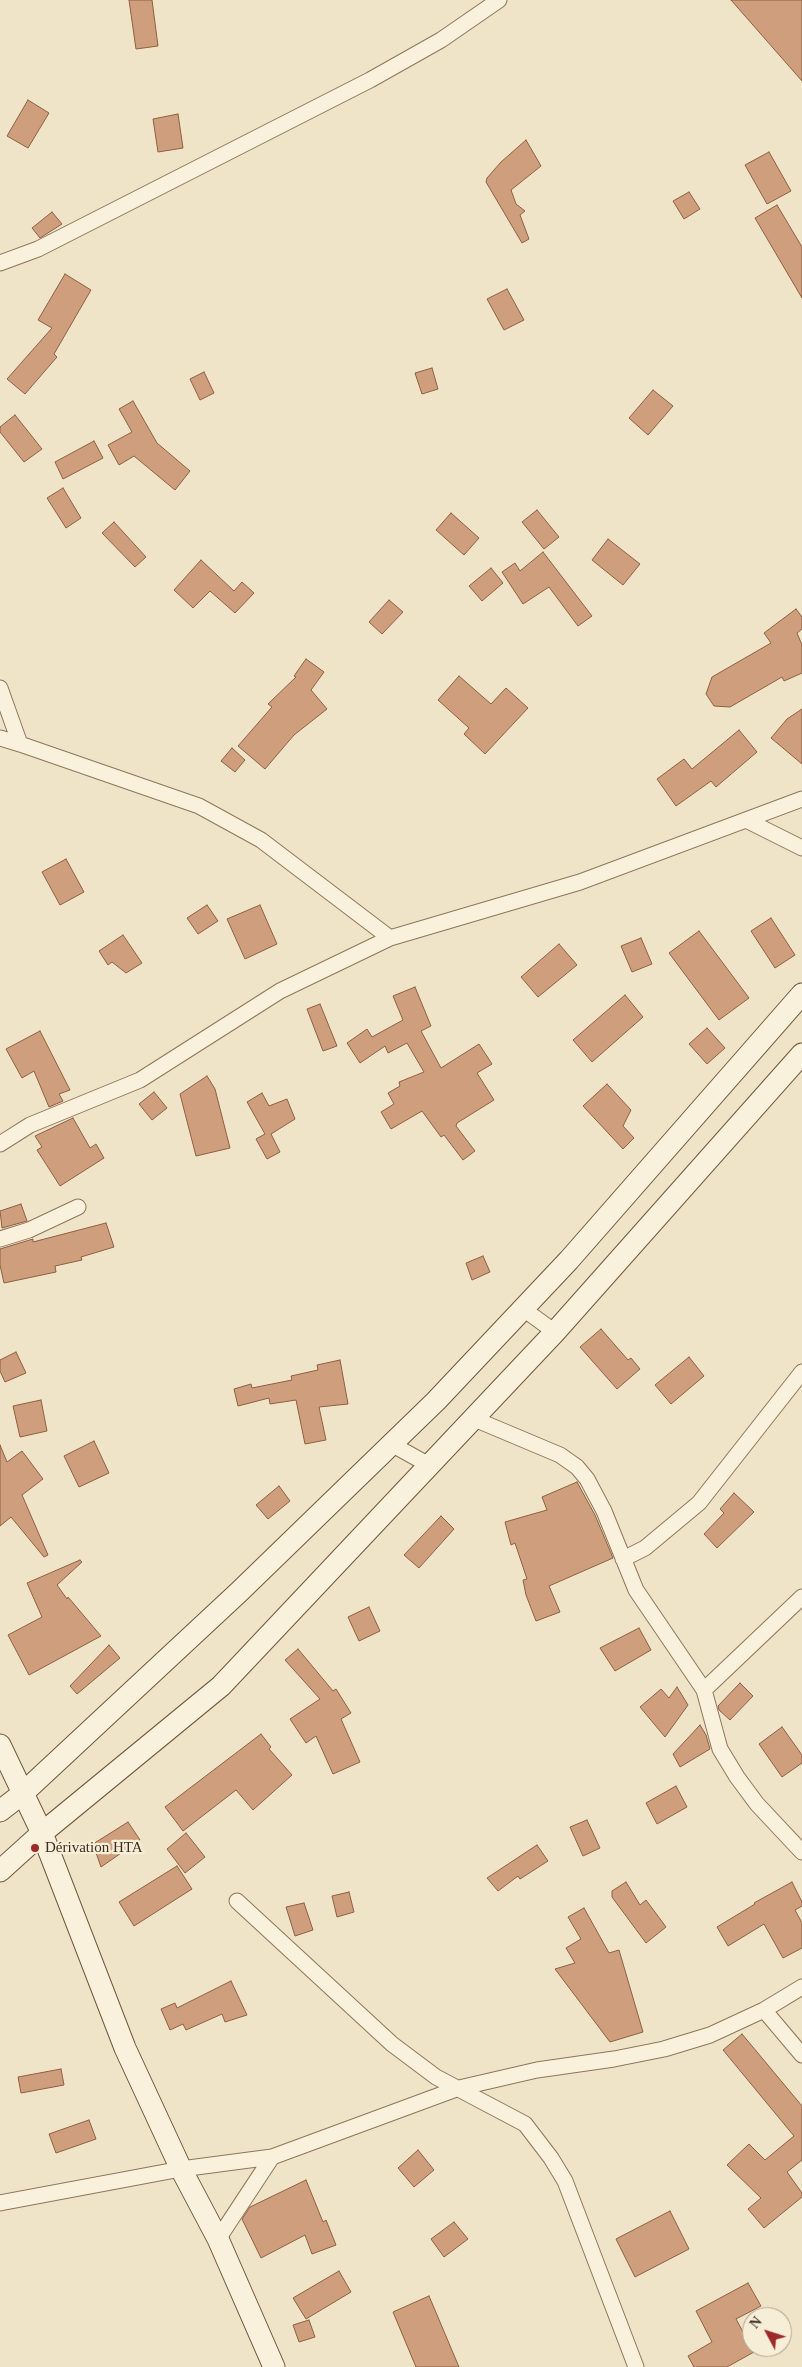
<!DOCTYPE html>
<html>
<head>
<meta charset="utf-8">
<style>
  body { margin:0 }
  #map { position:relative; width:802px; height:2367px; overflow:hidden; background:#f0e4c8; font-family:"Times New Roman",serif }
  canvas { display:block }
  .north { position:absolute; left:742px; top:2307px; width:50px; height:50px; box-sizing:border-box; background:#f7eed8; border:1px solid #ada18e; border-radius:50%; rotate:310deg; font-size:14px; font-weight:700; line-height:20px; text-align:center; color:#3d2e20 }
  .north::after { content:''; display:block; margin:auto; width:18px; height:22px; background:#9e2a2b; clip-path:polygon(50% 0,100% 100%,50% 72%,0 100%) }
</style>
</head>
<body>
<div id="map">
<canvas width="802" height="2367"></canvas>
<div class="north">N</div>
</div>
<script>
const g = document.querySelector('canvas').getContext('2d');
g.lineJoin = 'round';
function paint(path, color) { g.fillStyle = color; g.fill(path, 'evenodd'); }
const toPath = rows => new Path2D(rows.map(r => 'M' + r).join(''));
function trace(path, color, width, dash) { g.strokeStyle = color; g.lineWidth = width; g.lineCap = dash ? 'butt' : 'round'; g.setLineDash(dash || []); g.stroke(path); }
function drawText(font, color, halo, rows, align = 'center') {
  g.font = font + ' "Times New Roman",serif'; g.lineWidth = 4.5; g.setLineDash([]); g.textBaseline = 'middle'; g.strokeStyle = halo; g.fillStyle = color; for (const [text, x, y, turn = 0] of rows) {
    g.save(); g.translate(x, y); g.rotate((+turn || 0) * Math.PI / 180); g.textAlign = isNaN(turn) ? turn : align; if (halo) g.strokeText(text, 0, 0); g.fillText(text, 0, 0); g.restore();
  }
}
const building = toPath([
  [129,0,152,0,158,46,136,49,129,0],
  [731,0,802,0,802,81,731,0],
  [28,100,49,113,28,148,7,136,28,100],
  [178,114,183,148,158,152,153,119,178,114],
  [526,140,541,166,511,190,516,204,525,211,520,215,529,239,522,243,486,182,487,178,501,162,526,140],
  [769,152,791,191,767,204,745,165,769,152],
  [689,192,700,209,684,219,673,201,689,192],
  [777,205,802,247,802,298,755,218,777,205],
  [52,212,62,224,40,238,32,228,52,212],
  [65,274,91,290,54,354,57,357,25,394,7,379,52,328,38,320,65,274],
  [507,289,524,320,504,330,487,299,507,289],
  [432,368,438,389,422,394,415,373,432,368],
  [204,372,214,393,200,400,190,379,204,372],
  [653,390,673,406,648,435,629,418,653,390],
  [133,401,157,443,190,471,175,490,134,456,119,465,108,445,132,432,119,409,133,401],
  [15,415,42,449,24,462,0,432,0,427,15,415],
  [94,441,103,458,63,479,55,462,94,441],
  [63,488,81,518,66,528,47,498,63,488],
  [537,510,559,537,544,549,522,522,537,510],
  [451,513,479,538,464,555,436,530,451,513],
  [114,522,146,557,135,567,102,533,114,522],
  [608,539,640,564,623,585,592,560,608,539],
  [543,552,592,616,578,626,549,587,523,604,502,572,515,563,520,571,543,552],
  [201,560,234,591,242,582,254,593,235,613,210,591,193,608,174,590,201,560],
  [491,568,503,583,482,601,469,586,491,568],
  [389,600,403,612,382,634,369,622,389,600],
  [796,609,802,617,802,629,797,633,802,645,802,673,784,681,782,677,730,707,714,706,706,694,712,677,771,643,764,633,796,609],
  [306,659,324,672,311,690,327,709,294,735,265,769,238,746,272,707,268,704,296,677,294,676,306,659],
  [459,676,491,704,506,688,528,708,485,754,464,734,469,728,438,700,459,676],
  [802,709,802,764,771,738,787,719,802,709],
  [739,730,757,752,716,787,711,781,676,806,657,779,684,759,692,769,739,730],
  [232,748,245,760,235,772,221,761,232,748],
  [66,859,84,892,60,905,42,872,66,859],
  [207,905,218,921,198,934,187,918,207,905],
  [260,905,277,944,245,959,227,919,260,905],
  [771,918,795,955,775,968,751,931,771,918],
  [699,931,749,998,719,1020,669,953,699,931],
  [123,935,142,963,126,973,112,962,108,965,99,951,123,935],
  [641,938,652,964,632,972,621,946,641,938],
  [559,944,577,965,538,997,521,977,559,944],
  [415,987,431,1026,421,1031,441,1068,479,1044,492,1064,477,1073,494,1100,457,1123,456,1126,475,1151,463,1160,444,1135,441,1137,422,1111,391,1129,381,1112,394,1104,388,1093,400,1086,399,1082,424,1072,407,1043,388,1053,385,1046,360,1063,347,1043,367,1029,372,1037,403,1020,393,996,415,987],
  [625,995,643,1017,592,1062,573,1040,625,995],
  [320,1004,337,1046,323,1051,307,1009,320,1004],
  [707,1028,725,1048,707,1064,689,1044,707,1028],
  [40,1031,70,1090,59,1094,63,1101,49,1107,34,1071,22,1078,6,1049,40,1031],
  [207,1076,215,1089,230,1148,196,1156,180,1094,207,1076],
  [607,1084,631,1110,623,1126,634,1138,623,1149,583,1106,607,1084],
  [154,1092,167,1108,152,1120,139,1104,154,1092],
  [262,1093,269,1106,287,1099,295,1119,271,1134,280,1152,267,1159,256,1139,265,1134,247,1102,262,1093],
  [73,1118,90,1148,96,1144,104,1158,60,1186,37,1150,42,1147,35,1136,73,1118],
  [21,1204,27,1221,2,1228,0,1211,21,1204],
  [106,1223,114,1247,81,1257,82,1260,55,1266,56,1272,4,1283,0,1265,0,1249,33,1239,33,1242,106,1223],
  [483,1256,490,1272,472,1280,466,1263,483,1256],
  [601,1329,628,1360,631,1358,640,1369,617,1389,580,1347,601,1329],
  [16,1352,26,1373,5,1382,0,1371,0,1360,16,1352],
  [689,1357,704,1376,671,1404,655,1385,689,1357],
  [340,1360,348,1404,319,1407,326,1440,305,1444,296,1400,270,1404,269,1398,238,1406,234,1389,251,1384,252,1388,292,1380,291,1376,318,1370,317,1365,340,1360],
  [41,1400,47,1431,20,1437,13,1406,41,1400],
  [94,1441,109,1473,79,1487,64,1456,94,1441],
  [0,1445,7,1462,22,1451,43,1479,22,1495,48,1555,44,1557,11,1517,0,1526,0,1445],
  [577,1482,595,1515,613,1558,549,1586,560,1612,536,1621,526,1595,523,1580,527,1579,515,1543,511,1545,505,1522,547,1510,542,1497,577,1482],
  [279,1486,290,1501,268,1519,256,1505,279,1486],
  [734,1493,754,1512,717,1548,704,1534,724,1513,720,1509,734,1493],
  [441,1516,454,1529,419,1568,404,1555,441,1516],
  [80,1560,82,1562,57,1585,67,1599,68,1597,101,1636,29,1675,8,1635,42,1617,27,1583,80,1560],
  [369,1607,380,1631,359,1641,348,1617,369,1607],
  [639,1628,651,1650,615,1671,600,1648,639,1628],
  [109,1645,120,1658,77,1694,70,1686,109,1645],
  [298,1649,333,1691,336,1689,351,1713,341,1719,360,1762,333,1774,316,1736,306,1743,290,1719,320,1699,285,1660,298,1649],
  [740,1683,753,1696,730,1720,719,1710,718,1706,740,1683],
  [677,1687,688,1705,665,1737,640,1707,661,1689,669,1698,677,1687],
  [700,1725,706,1735,710,1749,680,1767,673,1754,700,1725],
  [782,1727,802,1755,802,1763,782,1777,759,1744,782,1727],
  [261,1734,271,1747,269,1749,292,1775,253,1810,236,1790,183,1831,165,1807,261,1734],
  [676,1786,687,1807,657,1824,646,1803,676,1786],
  [587,1820,600,1848,583,1856,570,1827,587,1820],
  [128,1822,140,1840,101,1867,93,1844,128,1822],
  [186,1833,205,1857,185,1873,167,1849,186,1833],
  [537,1845,548,1861,520,1879,518,1876,498,1891,487,1878,537,1845],
  [177,1866,192,1889,134,1926,119,1902,177,1866],
  [626,1882,640,1905,646,1900,666,1927,646,1943,612,1897,612,1891,626,1882],
  [792,1882,802,1902,802,1906,795,1910,802,1923,802,1948,783,1958,764,1924,728,1946,717,1927,755,1904,754,1903,792,1882],
  [349,1892,354,1912,337,1917,332,1896,349,1892],
  [304,1903,313,1930,295,1936,286,1907,304,1903],
  [584,1908,609,1953,619,1950,643,2032,610,2042,555,1969,575,1963,566,1948,581,1939,568,1917,584,1908],
  [231,1981,247,2015,225,2022,222,2014,186,2030,183,2024,170,2030,161,2009,175,2003,177,2008,231,1981],
  [742,2034,802,2106,802,2160,787,2172,802,2193,802,2197,764,2228,748,2209,761,2198,727,2165,749,2144,765,2160,794,2136,723,2050,742,2034],
  [61,2069,64,2085,21,2093,18,2077,61,2069],
  [89,2120,96,2139,56,2153,49,2134,89,2120],
  [418,2150,434,2170,414,2187,398,2168,418,2150],
  [306,2180,323,2222,326,2220,336,2245,312,2254,305,2235,261,2258,242,2219,250,2207,306,2180],
  [670,2211,689,2249,635,2277,616,2239,670,2211],
  [454,2222,468,2239,444,2257,431,2239,454,2222],
  [339,2271,351,2292,306,2319,293,2298,339,2271],
  [748,2283,761,2306,736,2319,754,2352,727,2367,694,2367,688,2356,712,2342,696,2311,748,2283],
  [429,2296,459,2367,416,2367,393,2312,429,2296],
  [309,2320,315,2337,299,2342,293,2325,309,2320]
]);
paint(building, '#cf9f7d');
trace(building, '#8d5f41', 1);
const street = toPath([
  [0,263,38,249,370,80,441,40,499,0],
  [0,688,20,744,0,738],
  [20,744,199,806,261,840,390,938],
  [746,820,802,848],
  [0,1144,30,1125,140,1080,280,991,390,938,580,882,802,799],
  [0,1239,29,1230,78,1207],
  [522,1308,555,1332],
  [472,1418,560,1455,577,1467,587,1479,604,1511,636,1590,704,1690,720,1749,737,1777,757,1804,802,1852],
  [393,1445,429,1465],
  [623,1559,645,1548,699,1503,802,1372],
  [704,1690,802,1597],
  [237,1901,392,2044,436,2077,525,2124,551,2158,565,2181,636,2367],
  [764,2010,802,2055],
  [0,2203,181,2169,272,2157,459,2088,537,2070,614,2059,664,2049,710,2035,764,2010,802,1987],
  [218,2239,272,2157]
]);
const secondary = toPath([
  [0,1745,42,1833,125,2048,181,2169,218,2239,274,2367],
  [0,1811,22,1794,239,1592,436,1401,569,1260,802,994],
  [0,1871,42,1833,221,1686,555,1332,802,1054]
]);
trace(street, '#8d765c', 17);
trace(secondary, '#6f573f', 23);
trace(street, '#faf1dc', 15);
trace(secondary, '#faf1dc', 21);
for (const [x, y, r, color] of [
  [35,1848,5,"#9e2a2b"]
]) { const dot = new Path2D(); dot.arc(x, y, r, 0, 2 * Math.PI); g.fillStyle = color; g.fill(dot); trace(dot, '#f7eed8', 2); }
drawText('15px', '#3d2e20', '#f7eed8', [
  ["Dérivation HTA",45,1848]
], 'left');
</script>
</body>
</html>
